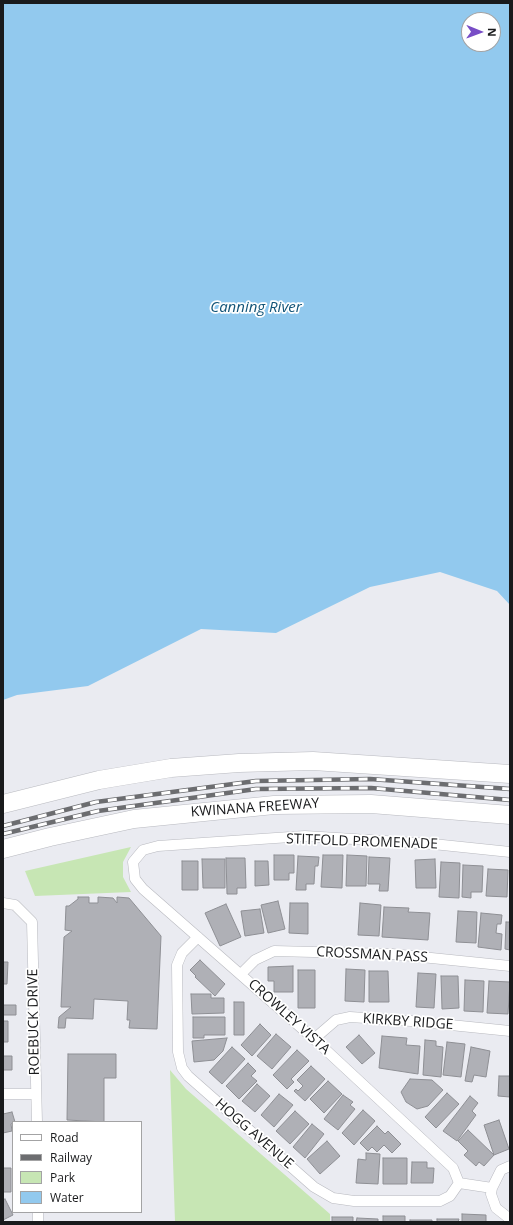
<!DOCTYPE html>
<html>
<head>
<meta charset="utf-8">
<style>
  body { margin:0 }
  #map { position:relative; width:513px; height:1225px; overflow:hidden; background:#eaebf1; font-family:"Open Sans",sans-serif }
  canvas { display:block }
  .frame { position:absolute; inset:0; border:4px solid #191a1c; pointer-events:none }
  .legend { position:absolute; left:12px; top:1121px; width:130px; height:92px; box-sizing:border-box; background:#fff; border:1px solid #a3a3a4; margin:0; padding:5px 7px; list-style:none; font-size:12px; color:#191a1c }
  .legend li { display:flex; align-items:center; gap:8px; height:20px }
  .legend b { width:20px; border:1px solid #a3a3a4 }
  .north { position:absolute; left:461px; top:12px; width:40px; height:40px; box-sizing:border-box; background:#fff; border:1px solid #a3a3a4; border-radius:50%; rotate:91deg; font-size:11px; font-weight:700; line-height:16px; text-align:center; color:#191a1c }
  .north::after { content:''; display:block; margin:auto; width:14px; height:18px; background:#784dc6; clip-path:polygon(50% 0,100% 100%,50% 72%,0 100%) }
</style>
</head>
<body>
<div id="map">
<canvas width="513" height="1225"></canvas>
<div class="frame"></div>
<ul class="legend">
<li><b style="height:5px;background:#fff"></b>Road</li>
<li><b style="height:5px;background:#6c6d70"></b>Railway</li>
<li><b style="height:11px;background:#c7e6b4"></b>Park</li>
<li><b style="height:11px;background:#92c9ee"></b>Water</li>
</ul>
<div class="north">N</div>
</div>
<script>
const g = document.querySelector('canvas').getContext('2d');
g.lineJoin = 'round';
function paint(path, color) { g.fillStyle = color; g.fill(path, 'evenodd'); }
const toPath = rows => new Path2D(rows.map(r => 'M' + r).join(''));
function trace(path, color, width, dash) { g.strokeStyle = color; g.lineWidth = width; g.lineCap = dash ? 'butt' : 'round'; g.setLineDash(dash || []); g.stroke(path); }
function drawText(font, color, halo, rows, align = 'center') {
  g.font = font + ' "Open Sans",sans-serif'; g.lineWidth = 3.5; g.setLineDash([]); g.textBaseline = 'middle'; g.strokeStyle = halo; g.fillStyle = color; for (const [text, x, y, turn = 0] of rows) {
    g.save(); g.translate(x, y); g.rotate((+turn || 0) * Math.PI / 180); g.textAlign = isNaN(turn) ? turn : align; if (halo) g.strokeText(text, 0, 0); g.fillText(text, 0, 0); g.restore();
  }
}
paint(toPath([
  [131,847,123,862,123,877,131,892,35,896,25,871],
  [170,1070,186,1089,330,1214,330,1222,175,1222]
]), '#c7e6b4');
paint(toPath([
  [3,3,510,3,510,605,497,591,440,572,370,587,276,633,201,629,88,686,17,695,3,700],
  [469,20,493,20,493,44,469,44]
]), '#92c9ee');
const building = toPath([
  [274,855,294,855,294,873,289,873,289,880,274,880,274,855],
  [323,855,343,855,342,888,321,887,323,855],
  [347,855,367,856,366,886,346,886,347,855],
  [298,856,319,857,318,866,315,866,314,884,306,884,306,890,296,890,298,856],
  [369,857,390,858,388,891,379,891,380,884,368,884,369,857],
  [226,858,245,858,246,888,237,888,237,894,227,894,226,858],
  [202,859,225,859,225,888,203,888,202,859],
  [435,859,436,888,416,888,415,860,435,859],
  [182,861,198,861,198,890,182,890,182,861],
  [255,861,268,861,269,885,255,886,255,861],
  [441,862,460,863,459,898,439,897,441,862],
  [463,865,483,866,482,892,471,892,471,898,462,897,463,865],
  [488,869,508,870,507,897,486,896,488,869],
  [78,897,89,897,89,903,98,903,98,897,113,898,117,903,117,897,129,898,161,936,157,1029,129,1028,130,1020,127,1020,128,1001,94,999,93,1019,66,1018,65,1028,58,1028,59,1017,71,1007,61,1007,64,937,72,931,65,930,66,906,69,906,78,899,78,897],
  [278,901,285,929,268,933,261,905,278,901],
  [290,903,308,903,308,934,289,933,290,903],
  [360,903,381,905,379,936,358,935,360,903],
  [226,904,241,937,220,946,205,913,226,904],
  [384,907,409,908,408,912,430,913,428,940,382,937,384,907],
  [260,909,264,933,245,936,241,911,260,909],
  [458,911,477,912,476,943,456,942,458,911],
  [481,913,502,915,501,924,497,924,496,933,502,934,501,950,478,947,481,913],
  [506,922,510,922,510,950,505,949,506,922],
  [200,960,225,984,215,996,195,977,196,976,190,970,200,960],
  [3,962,8,962,7,984,3,984,3,962],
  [293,966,293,992,274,992,274,981,268,981,268,967,293,966],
  [346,969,365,970,364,1002,345,1001,346,969],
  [298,970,315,970,315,1008,298,1008,298,970],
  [369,971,388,971,389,1002,369,1002,369,971],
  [418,973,436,974,434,1008,416,1007,418,973],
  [441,976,458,976,459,1008,442,1009,441,976],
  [465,980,484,981,483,1012,464,1011,465,980],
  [489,981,510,982,508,1014,487,1013,489,981],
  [191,994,211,994,211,998,224,998,224,1013,192,1014,191,994],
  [234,1002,244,1002,244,1035,234,1035,234,1002],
  [3,1005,16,1005,16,1015,3,1015,3,1005],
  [193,1017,225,1017,225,1035,204,1035,204,1038,193,1038,193,1017],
  [3,1021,8,1021,8,1042,3,1042,3,1021],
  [260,1024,271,1035,252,1056,241,1045,260,1024],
  [276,1034,291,1047,272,1069,257,1056,276,1034],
  [359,1035,375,1053,362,1064,346,1047,359,1035],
  [382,1036,407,1038,406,1045,420,1046,418,1074,379,1068,382,1036],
  [227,1038,223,1051,214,1060,194,1062,192,1041,227,1038],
  [425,1040,436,1041,436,1046,443,1047,441,1077,423,1075,425,1040],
  [447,1042,465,1044,461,1077,443,1075,447,1042],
  [232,1047,245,1059,222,1084,209,1072,232,1047],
  [471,1047,490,1051,486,1077,474,1075,472,1082,465,1081,471,1047],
  [297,1050,309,1061,291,1079,294,1082,287,1089,273,1075,297,1050],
  [68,1054,116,1054,116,1078,104,1078,104,1122,67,1120,68,1054],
  [3,1056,12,1056,12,1070,3,1070,3,1056],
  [248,1063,256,1071,251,1076,257,1081,239,1099,226,1086,248,1063],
  [311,1066,325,1079,305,1101,294,1091,296,1089,298,1091,303,1086,297,1080,311,1066],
  [499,1076,510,1076,510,1097,498,1096,499,1076],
  [410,1079,432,1080,443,1090,428,1106,417,1109,406,1102,401,1092,410,1079],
  [328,1081,342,1094,324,1113,310,1099,328,1081],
  [257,1084,270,1096,255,1112,242,1101,257,1084],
  [447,1093,459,1104,436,1128,425,1117,447,1093],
  [279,1094,293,1105,274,1127,261,1115,279,1094],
  [343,1095,353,1102,350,1105,355,1109,338,1130,324,1119,343,1095],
  [470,1096,478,1103,472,1111,476,1115,457,1141,443,1131,470,1096],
  [363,1110,375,1121,354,1145,342,1133,363,1110],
  [295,1111,309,1124,290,1144,276,1131,295,1111],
  [12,1112,15,1122,11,1124,12,1131,3,1133,3,1114,12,1112],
  [499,1120,509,1149,494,1155,484,1125,499,1120],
  [312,1124,324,1134,305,1158,293,1147,312,1124],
  [377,1126,385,1134,388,1131,401,1144,392,1153,384,1145,377,1152,372,1147,368,1151,360,1143,377,1126],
  [468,1130,494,1155,484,1166,479,1162,476,1166,464,1155,468,1151,458,1141,468,1130],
  [327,1141,340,1156,320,1174,307,1159,327,1141],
  [366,1153,380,1154,378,1184,356,1183,358,1159,366,1160,366,1153],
  [383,1158,407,1158,407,1184,383,1184,383,1158],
  [412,1162,427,1162,427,1168,434,1168,433,1183,411,1183,412,1162],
  [3,1168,11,1168,11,1192,3,1192,3,1168],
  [5,1199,13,1215,3,1220,3,1200,5,1199],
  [462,1214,486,1215,486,1222,462,1222,462,1214],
  [383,1216,405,1216,405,1222,383,1222,383,1216],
  [332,1217,353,1217,353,1222,332,1222,332,1217],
  [357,1218,378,1219,378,1222,356,1222,357,1218],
  [437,1219,459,1219,458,1222,437,1222,437,1219],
  [410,1220,432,1220,432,1222,410,1222,410,1220]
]);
paint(building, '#afb0b6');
trace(building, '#8e8f94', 1);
const minor = toPath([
  [3,903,15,905,32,922,37,1122],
  [198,937,182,953,177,965,178,1052,182,1068,188,1076,314,1187,333,1198,354,1201,440,1201,450,1196,459,1183],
  [241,974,255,960,274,951,392,954,510,966],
  [314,1039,336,1020,350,1017,411,1021,510,1031],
  [3,1094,36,1094],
  [510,1166,501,1170,492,1188,491,1194,496,1208,510,1219],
  [459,1183,453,1168,314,1039,143,889,135,879,133,862,143,850,158,846,305,836,433,844,510,852],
  [459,1183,492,1188],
  [38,1222,38,1212]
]);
const motorway = toPath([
  [3,804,99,780,171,768,239,763,313,761,510,774],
  [3,849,50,837,134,819,274,805,371,804,510,815]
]);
trace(minor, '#b8b9bf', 11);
trace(motorway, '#b8b9bf', 19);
trace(minor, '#fff', 10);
trace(motorway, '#fff', 18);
const rail = toPath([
  [3,826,96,802,256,781,370,779,510,789],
  [3,834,98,811,256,789,371,788,510,800]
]);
trace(rail, '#6c6d70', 4.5);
trace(rail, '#fff', 3, [9]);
drawText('14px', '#191a1c', '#fff', [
  ["KWINANA FREEWAY",255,808,-4],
  ["STITFOLD PROMENADE",362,842,2],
  ["CROSSMAN PASS",372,955,3],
  ["CROWLEY VISTA",289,1017,42],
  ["ROEBUCK DRIVE",34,1022,-91],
  ["KIRKBY RIDGE",408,1022,4],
  ["HOGG AVENUE",254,1134,41]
]);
drawText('italic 15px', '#125478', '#fff', [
  ["Canning River",256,308]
]);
</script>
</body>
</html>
